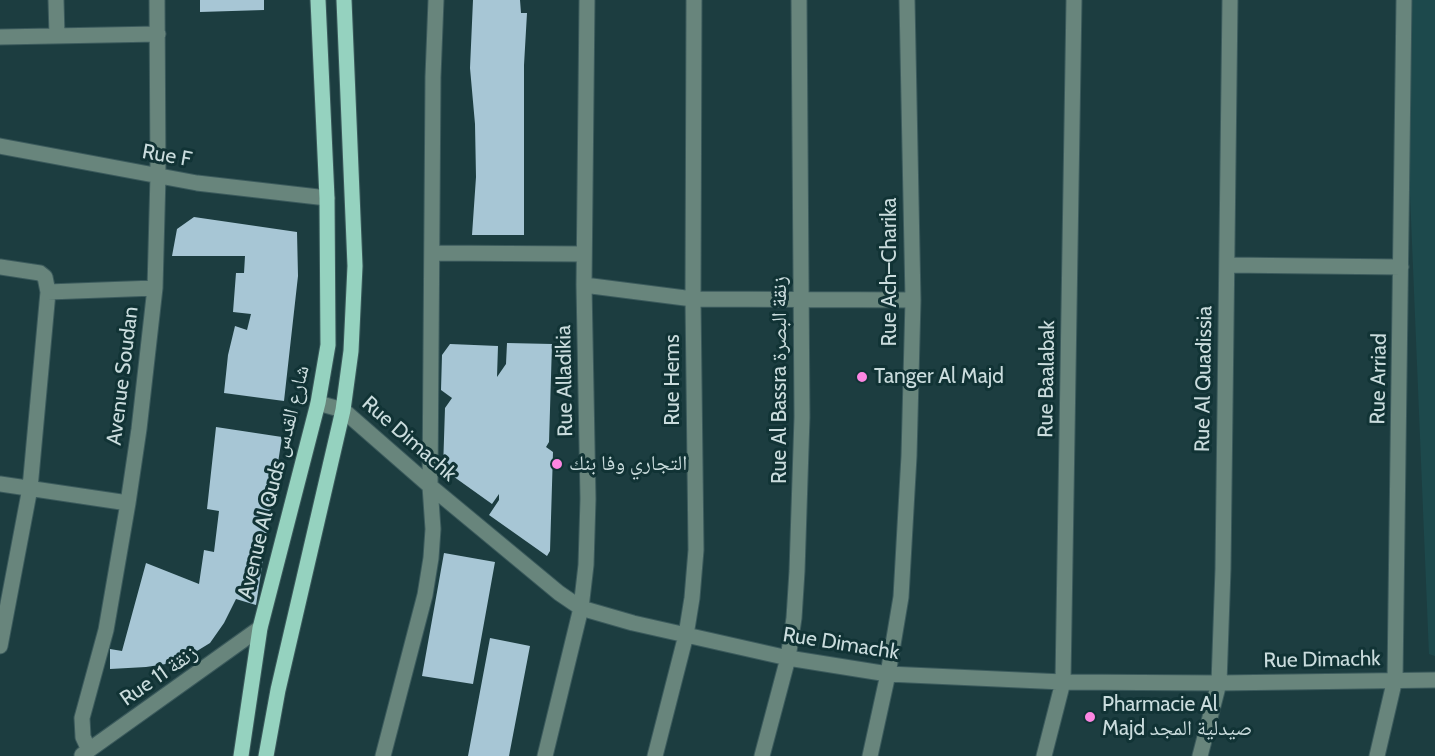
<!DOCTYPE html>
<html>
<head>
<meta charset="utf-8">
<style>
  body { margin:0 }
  canvas { display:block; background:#1c3d40 }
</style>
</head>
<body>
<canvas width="1435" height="756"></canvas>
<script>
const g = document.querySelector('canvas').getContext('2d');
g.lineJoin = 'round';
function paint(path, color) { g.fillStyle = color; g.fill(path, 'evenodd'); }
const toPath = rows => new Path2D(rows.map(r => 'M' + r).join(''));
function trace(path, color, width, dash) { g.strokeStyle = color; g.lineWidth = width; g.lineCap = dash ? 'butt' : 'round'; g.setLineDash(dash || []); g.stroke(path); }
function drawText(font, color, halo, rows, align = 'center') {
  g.font = font + ' Cabin,"Noto Naskh Arabic",sans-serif'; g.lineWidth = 6; g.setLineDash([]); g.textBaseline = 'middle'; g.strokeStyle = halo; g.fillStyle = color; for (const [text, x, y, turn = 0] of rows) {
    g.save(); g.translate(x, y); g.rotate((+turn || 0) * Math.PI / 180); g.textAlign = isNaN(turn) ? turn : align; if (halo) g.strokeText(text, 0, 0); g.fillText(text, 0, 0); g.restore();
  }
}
paint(toPath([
  [1402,0,1435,0,1435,656,1429,654]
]), '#1d494c');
paint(toPath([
  [200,0,264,0,264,10,200,12],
  [473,0,520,0,521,13,527,13,524,65,524,235,472,235,476,177,475,124,470,68],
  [194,217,297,232,298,276,284,401,224,393,228,355,235,326,247,330,251,314,233,312,236,273,244,273,245,256,172,256,177,229],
  [507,343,552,344,549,442,546,447,553,452,550,551,547,556,489,515,499,500,499,494,492,504,443,469,445,408,452,398,441,390,442,355,450,344,498,346,497,377,506,364],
  [216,427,282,437,256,605,236,599,224,623,210,643,179,662,146,667,110,669,110,649,122,651,146,563,199,584,204,550,214,552,219,511,207,509],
  [444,553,495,562,473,684,422,676],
  [490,638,530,646,509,756,468,756]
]), '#a7c6d5');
const minor = toPath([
  [56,0,57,36],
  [0,37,158,34],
  [0,146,197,183,327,198],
  [433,253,584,254],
  [1227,265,1401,267],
  [0,267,40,273,45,277,48,292,30,488,0,646],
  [584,285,693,299,913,300],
  [48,292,155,288],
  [318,403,343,410,430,486,559,593,581,608,633,623,788,658,888,674,1063,682,1219,683,1435,680],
  [0,484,128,503],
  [89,750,83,737,82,718,106,630,128,503,139,429,155,288,158,175,157,0],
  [82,755,260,628],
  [383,756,425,595,431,558,433,529,430,486,433,77,436,0],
  [545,756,581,608,586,565,588,499,584,285,587,0],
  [655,756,686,635,692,598,696,550,693,299,694,0],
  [762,756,788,658,794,618,797,571,802,417,799,0],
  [870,756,888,674,901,597,909,456,913,300,907,0],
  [1044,756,1063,682,1074,0],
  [1200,756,1219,683,1223,569,1230,0],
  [1377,756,1395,679,1404,0]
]);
const major = toPath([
  [241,756,260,628,318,403,328,345,327,198,318,0],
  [266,756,278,690,343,410,351,351,355,266,344,0]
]);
trace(minor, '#3b5a5c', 17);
trace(major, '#3b5a5c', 17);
trace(minor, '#68857c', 15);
trace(major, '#95d2bf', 15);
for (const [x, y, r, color] of [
  [862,377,6,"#fd86e2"],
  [557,464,6,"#fd86e2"],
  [1090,717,6,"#fd86e2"]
]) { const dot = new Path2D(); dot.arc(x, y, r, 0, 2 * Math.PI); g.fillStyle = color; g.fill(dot); trace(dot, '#113335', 2); }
drawText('21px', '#cadcdd', '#113335', [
  ["Rue F",167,156,10],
  ["Rue Ach–Charika",890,272,-90],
  ["Avenue Soudan",123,376,-83],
  ["Rue Baalabak",1047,379,-89],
  ["Rue Al Quadissia",1204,379,-89],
  ["Rue Arriad",1379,379,-89],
  ["Rue Hems",673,380,-90],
  ["Rue Al Bassra زنقة البصرة",780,380,-90],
  ["Rue Alladikia",565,381,-91],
  ["Rue Dimachk",409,439,41],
  ["Avenue Al Quds شارع القدس",274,482,-76],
  ["Rue Dimachk",841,644,9],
  ["Rue Dimachk",1322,660,-1],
  ["Rue 11 زنقة",159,676,-35]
]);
drawText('21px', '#cadcdd', '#113335', [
  ["Tanger Al Majd",874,377],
  ["التجاري وفا بنك",569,464],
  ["Pharmacie Al",1102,705],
  ["Majd صيدلية المجد",1102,729]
], 'left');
</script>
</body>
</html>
